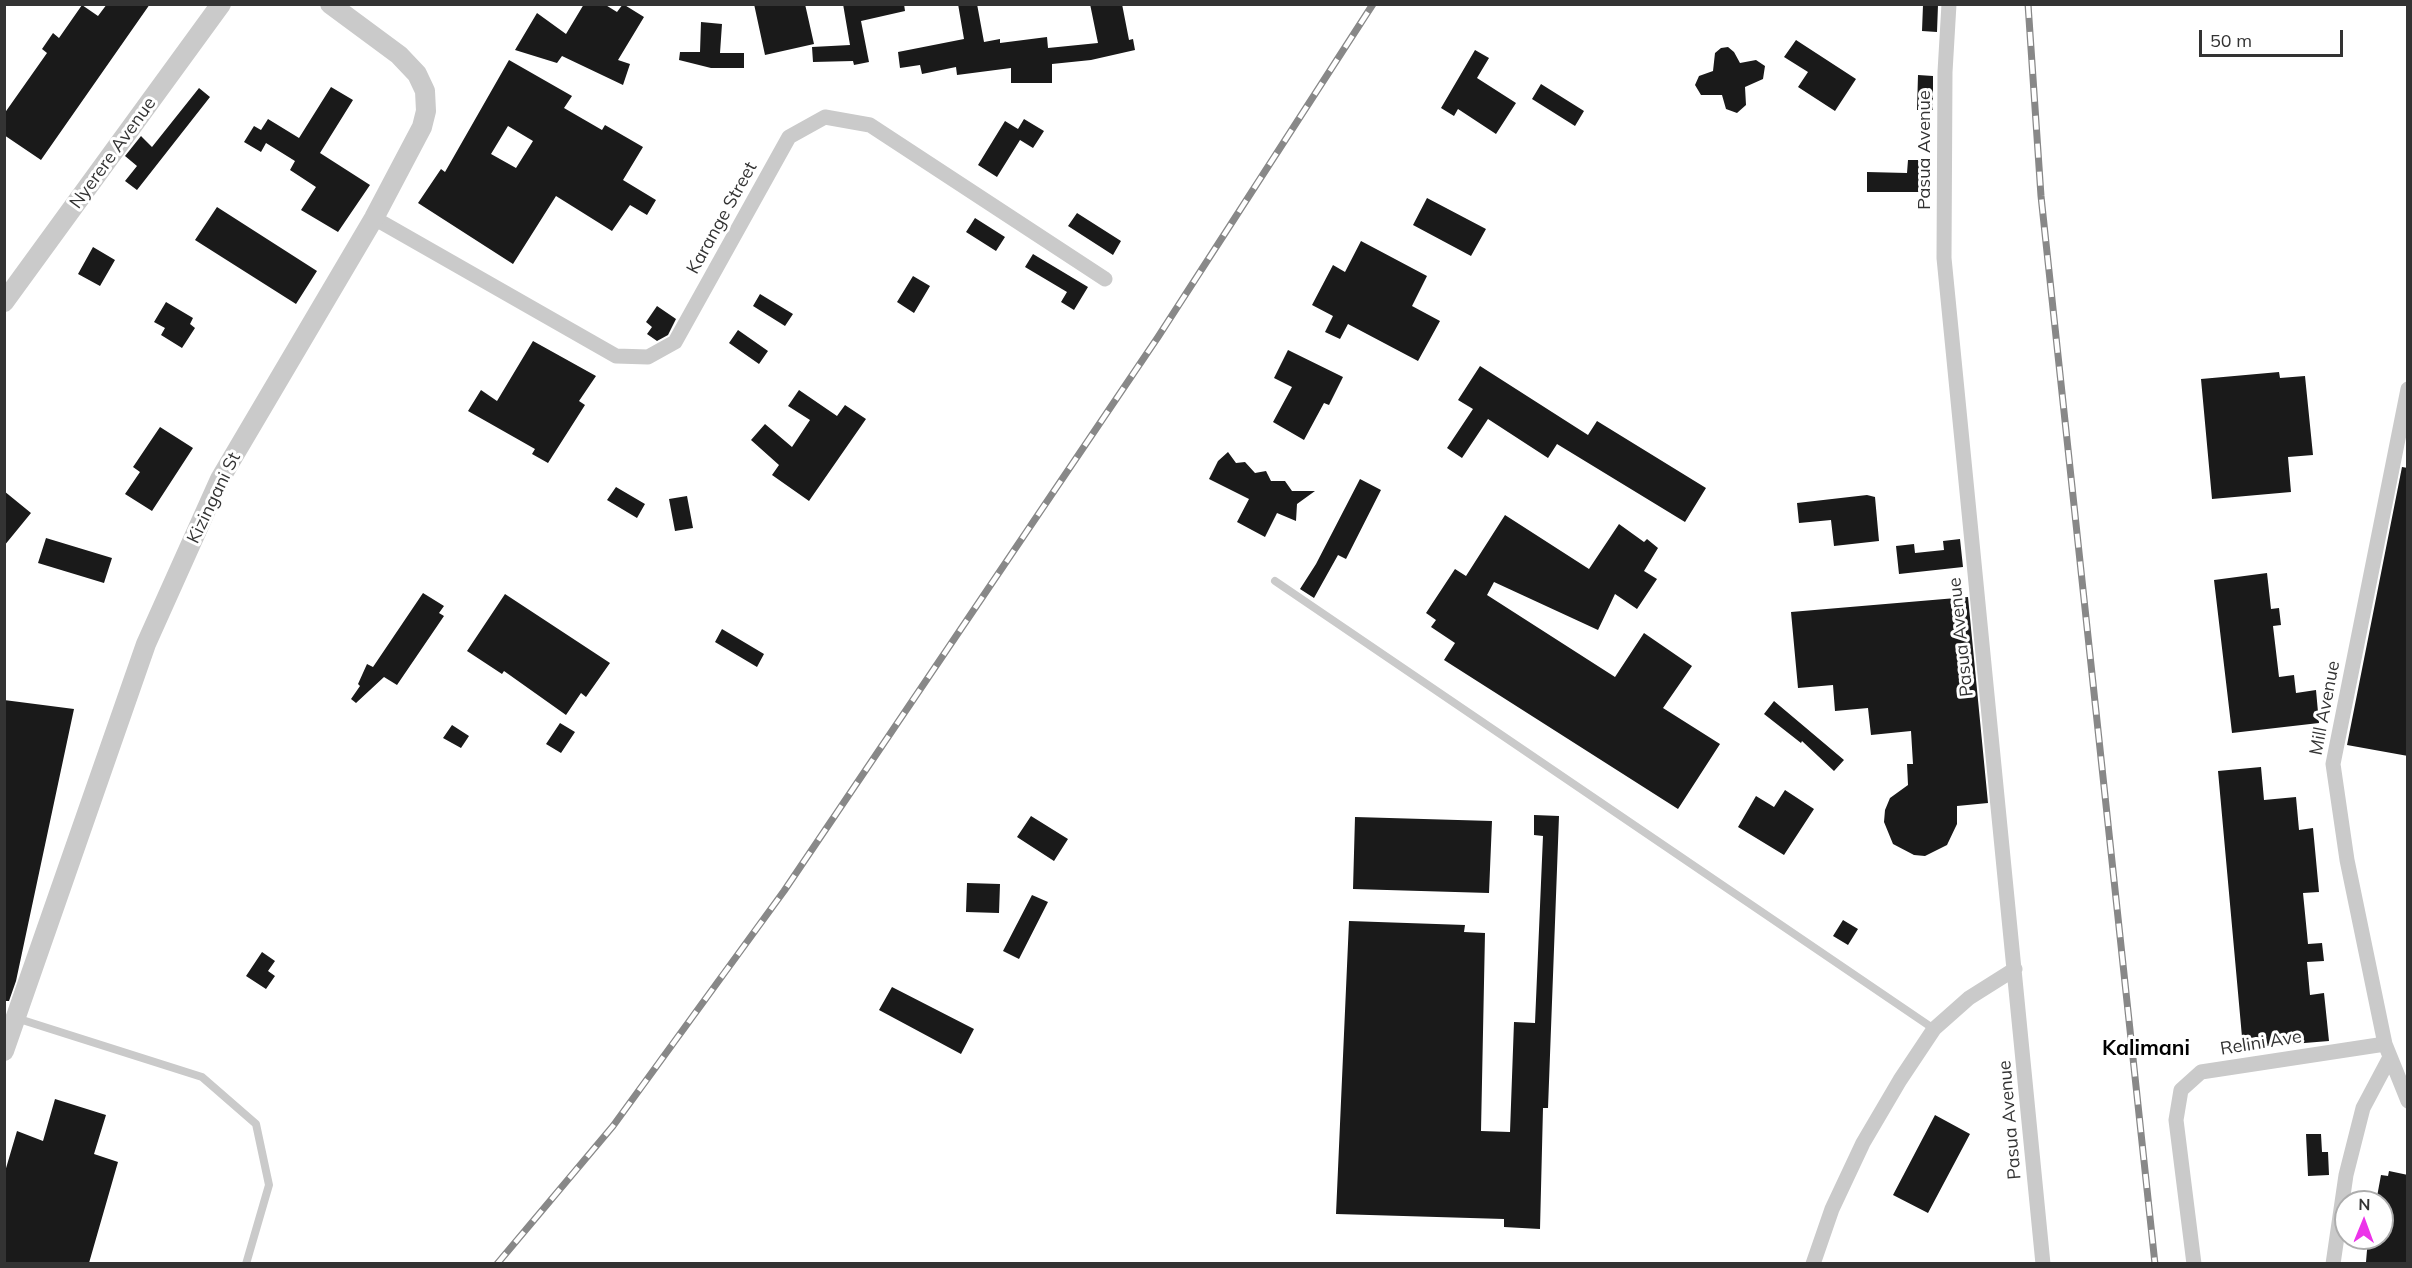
<!DOCTYPE html>
<html>
<head>
<meta charset="utf-8">
<style>
  body { margin:0 }
  #map { position:relative; width:2412px; height:1268px; overflow:hidden; background:#fff; font-family:Mulish,sans-serif }
  canvas { display:block }
  .frame { position:absolute; inset:0; border:6px solid #333; pointer-events:none }
  .north { position:absolute; left:2334px; top:1190px; width:60px; height:60px; box-sizing:border-box; background:#fff; border:2px solid #adadad; border-radius:50%; rotate:1deg; font-size:16px; font-weight:700; line-height:24px; text-align:center; color:#333 }
  .north::after { content:''; display:block; margin:auto; width:21px; height:27px; background:#ec33e9; clip-path:polygon(50% 0,100% 100%,50% 72%,0 100%) }
  .scale { position:absolute; left:2199px; top:30px; width:144px; height:27px; box-sizing:border-box; border:3px solid #333; border-top:0; padding-left:8px; font-size:18px; line-height:21px; white-space:nowrap; color:#333; -webkit-text-stroke:4px #fff; paint-order:stroke }
</style>
</head>
<body>
<div id="map">
<canvas width="2412" height="1268"></canvas>
<div class="frame"></div>
<div class="north">N</div>
<div class="scale">50 m</div>
</div>
<script>
const g = document.querySelector('canvas').getContext('2d');
g.lineJoin = 'round';
function paint(path, color) { g.fillStyle = color; g.fill(path, 'evenodd'); }
const toPath = rows => new Path2D(rows.map(r => 'M' + r).join(''));
function trace(path, color, width, dash) { g.strokeStyle = color; g.lineWidth = width; g.lineCap = dash ? 'butt' : 'round'; g.setLineDash(dash || []); g.stroke(path); }
function drawText(font, color, halo, rows, align = 'center') {
  g.font = font + ' Mulish,sans-serif'; g.lineWidth = 6; g.setLineDash([]); g.textBaseline = 'middle'; g.strokeStyle = halo; g.fillStyle = color; for (const [text, x, y, turn = 0] of rows) {
    g.save(); g.translate(x, y); g.rotate((+turn || 0) * Math.PI / 180); g.textAlign = isNaN(turn) ? turn : align; if (halo) g.strokeText(text, 0, 0); g.fillText(text, 0, 0); g.restore();
  }
}
paint(toPath([
  [107,4,150,4,41,160,4,135,4,114,47,53,42,49,53,33,59,38,82,5,98,16],
  [584,4,604,4,617,12,623,4,644,17,618,60,630,64,623,85,562,56,557,63,515,50,537,13,566,34],
  [754,4,805,4,814,44,765,55],
  [843,4,904,4,905,11,861,21,869,62,854,65,853,61,813,62,812,47,850,45],
  [958,4,977,4,984,42,1000,39,1000,43,1047,37,1048,48,1098,43,1090,4,1122,4,1129,40,1133,39,1135,50,1091,60,1052,64,1052,83,1011,83,1011,68,957,75,956,67,922,74,920,65,900,68,898,52,964,39],
  [1923,5,1938,5,1937,32,1922,31],
  [701,22,722,24,720,53,744,53,744,68,711,68,679,60,680,52,700,52],
  [1796,40,1856,79,1835,111,1798,87,1808,72,1784,57],
  [1728,47,1734,52,1740,63,1756,60,1765,66,1763,79,1745,87,1746,105,1737,113,1726,109,1722,95,1701,95,1695,85,1699,76,1713,71,1715,53,1721,48],
  [1475,50,1489,58,1477,78,1516,103,1496,134,1458,109,1454,116,1441,108],
  [509,60,572,96,564,108,602,130,605,125,643,147,623,180,656,200,647,215,630,205,612,231,556,196,513,264,418,203,441,169,445,172],
  [508,126,533,141,516,168,491,154],
  [1918,75,1933,76,1933,110,1917,110],
  [1541,84,1584,111,1575,126,1532,99],
  [331,87,353,100,320,153,370,185,338,232,301,210,316,187,290,170,295,161,266,143,261,152,244,142,254,126,261,130,268,119,299,138],
  [199,88,210,97,137,190,125,181,137,166,125,156,141,136,152,147],
  [1024,119,1044,131,1033,148,1020,140,997,177,978,165,1005,121,1018,129],
  [1908,160,1924,160,1924,192,1867,192,1867,172,1907,173],
  [1427,198,1486,229,1471,256,1413,225],
  [217,207,317,271,296,304,195,240],
  [1077,213,1121,241,1113,255,1068,226],
  [975,218,1005,237,996,251,966,232],
  [1361,241,1427,276,1412,306,1440,321,1418,361,1348,324,1340,339,1325,332,1333,316,1312,305,1333,265,1345,272],
  [93,247,115,260,100,286,78,274],
  [1033,254,1088,287,1074,310,1061,302,1067,292,1025,267],
  [913,276,930,286,914,313,897,302],
  [760,294,793,314,785,326,753,306],
  [166,302,193,318,190,324,195,328,182,348,161,335,165,328,154,322],
  [657,306,676,319,668,335,657,341,647,334,652,327,646,322],
  [738,330,768,351,759,364,729,343],
  [533,341,596,376,579,401,585,405,548,463,532,454,535,449,468,411,481,390,497,401],
  [1288,350,1343,377,1329,405,1324,403,1304,440,1273,422,1292,387,1274,378],
  [1480,366,1588,435,1597,421,1706,488,1685,522,1557,444,1548,458,1488,419,1462,458,1447,448,1473,409,1458,400],
  [2279,372,2280,378,2305,376,2313,455,2288,457,2291,492,2212,499,2201,379],
  [799,390,837,416,845,405,866,419,809,501,772,475,779,465,751,440,765,424,792,447,810,420,788,406],
  [160,427,193,448,152,511,125,494,140,472,133,467],
  [1228,452,1236,463,1245,462,1255,473,1266,471,1271,481,1285,481,1292,491,1315,491,1297,504,1296,521,1277,513,1265,537,1237,522,1249,499,1209,479,1218,461],
  [2402,467,2408,468,2408,756,2347,745],
  [1360,479,1381,490,1346,559,1338,555,1314,598,1300,589,1316,564],
  [616,487,645,504,637,518,607,500],
  [4,491,31,513,4,546],
  [1867,495,1875,497,1879,541,1834,546,1831,520,1799,523,1797,503],
  [687,496,693,528,675,531,669,499],
  [1505,515,1589,569,1619,524,1644,542,1647,539,1658,548,1644,571,1657,579,1637,609,1615,594,1598,630,1494,582,1487,595,1615,677,1644,633,1692,666,1663,708,1720,744,1678,809,1444,660,1455,643,1431,627,1436,620,1426,613,1455,569,1466,576],
  [46,538,112,558,104,583,38,563],
  [1960,539,1963,567,1899,574,1896,546,1914,544,1915,553,1944,550,1943,541],
  [2267,573,2271,609,2279,608,2281,625,2273,626,2279,677,2294,675,2296,693,2316,690,2319,723,2232,733,2214,580],
  [423,593,444,606,439,613,444,616,397,685,384,677,356,703,351,699,360,686,358,684,367,664,373,667],
  [505,594,610,663,586,697,581,693,566,715,504,671,502,674,467,651],
  [1968,597,1988,803,1957,806,1957,824,1947,845,1925,856,1914,855,1893,844,1884,822,1885,810,1890,798,1908,785,1907,764,1913,764,1911,731,1871,735,1868,708,1835,711,1833,685,1798,688,1791,612],
  [722,629,764,654,757,667,715,642],
  [4,700,74,709,16,981,9,1001,4,1001],
  [1774,701,1844,760,1834,771,1802,741,1801,743,1764,714],
  [560,723,575,732,561,753,546,744],
  [452,725,469,736,461,748,443,738],
  [2261,767,2264,800,2296,797,2299,830,2313,828,2319,892,2303,893,2308,944,2322,943,2324,961,2307,962,2310,995,2324,993,2329,1041,2243,1048,2218,771],
  [1785,790,1814,809,1784,855,1738,827,1756,796,1774,807],
  [1534,815,1559,816,1548,1108,1543,1108,1540,1229,1504,1227,1504,1219,1336,1214,1349,921,1465,925,1464,932,1485,933,1481,1131,1510,1132,1514,1022,1535,1023,1543,836,1534,835],
  [1031,816,1068,839,1054,861,1017,837],
  [1355,817,1492,821,1489,893,1353,889],
  [967,883,1000,884,999,913,966,912],
  [1032,895,1048,902,1019,959,1003,951],
  [1843,920,1858,929,1848,945,1833,936],
  [262,952,275,961,268,971,275,976,266,989,246,976],
  [892,987,974,1029,961,1054,879,1010],
  [55,1099,106,1115,94,1154,118,1162,89,1263,4,1263,4,1175,17,1131,43,1141],
  [1935,1115,1970,1134,1928,1213,1893,1195],
  [2306,1134,2321,1134,2322,1152,2328,1152,2329,1175,2308,1176],
  [2389,1171,2408,1175,2407,1263,2366,1262,2368,1238,2382,1238,2382,1202,2376,1202,2381,1175,2388,1176]
]), '#1a1a1a');
trace(toPath([
  [1275,581,1934,1029],
  [16,1018,202,1077,256,1124,269,1185,246,1264]
]), '#cacaca', 8);
trace(toPath([
  [1949,4,1945,72,1944,258,2043,1264],
  [374,218,616,356,648,357,675,342,789,137,825,117,870,125,1105,279],
  [2408,389,2333,764,2347,860,2385,1044,2408,1101],
  [1813,1264,1832,1209,1863,1143,1900,1080,1934,1029,1969,998,2015,969],
  [2194,1264,2176,1120,2181,1090,2201,1072,2385,1044],
  [2333,1264,2346,1175,2363,1108,2389,1059]
]), '#cacaca', 15);
trace(toPath([
  [4,302,221,4],
  [4,1051,146,644,220,479,374,218,422,127,426,111,425,91,417,74,399,55,330,4]
]), '#cacaca', 20);
const rail = toPath([
  [2028,4,2041,196,2155,1264],
  [497,1264,613,1126,784,891,1158,337,1373,4]
]);
trace(rail, '#888', 7);
trace(rail, '#fff', 4.5, [14]);
drawText('18px', '#333', '#fff', [
  ["Pasua Avenue",1925,150,-90],
  ["Nyerere Avenue",113,153,-54],
  ["Karange Street",722,218,-61],
  ["Kizingani St",214,498,-64],
  ["Pasua Avenue",1961,637,-96],
  ["Mill Avenue",2325,708,-79],
  ["Relini Ave",2261,1043,-9],
  ["Pasua Avenue",2010,1120,-95]
]);
drawText('bold 21px', '#000', '#fff', [
  ["Kalimani",2146,1049]
]);
</script>
</body>
</html>
